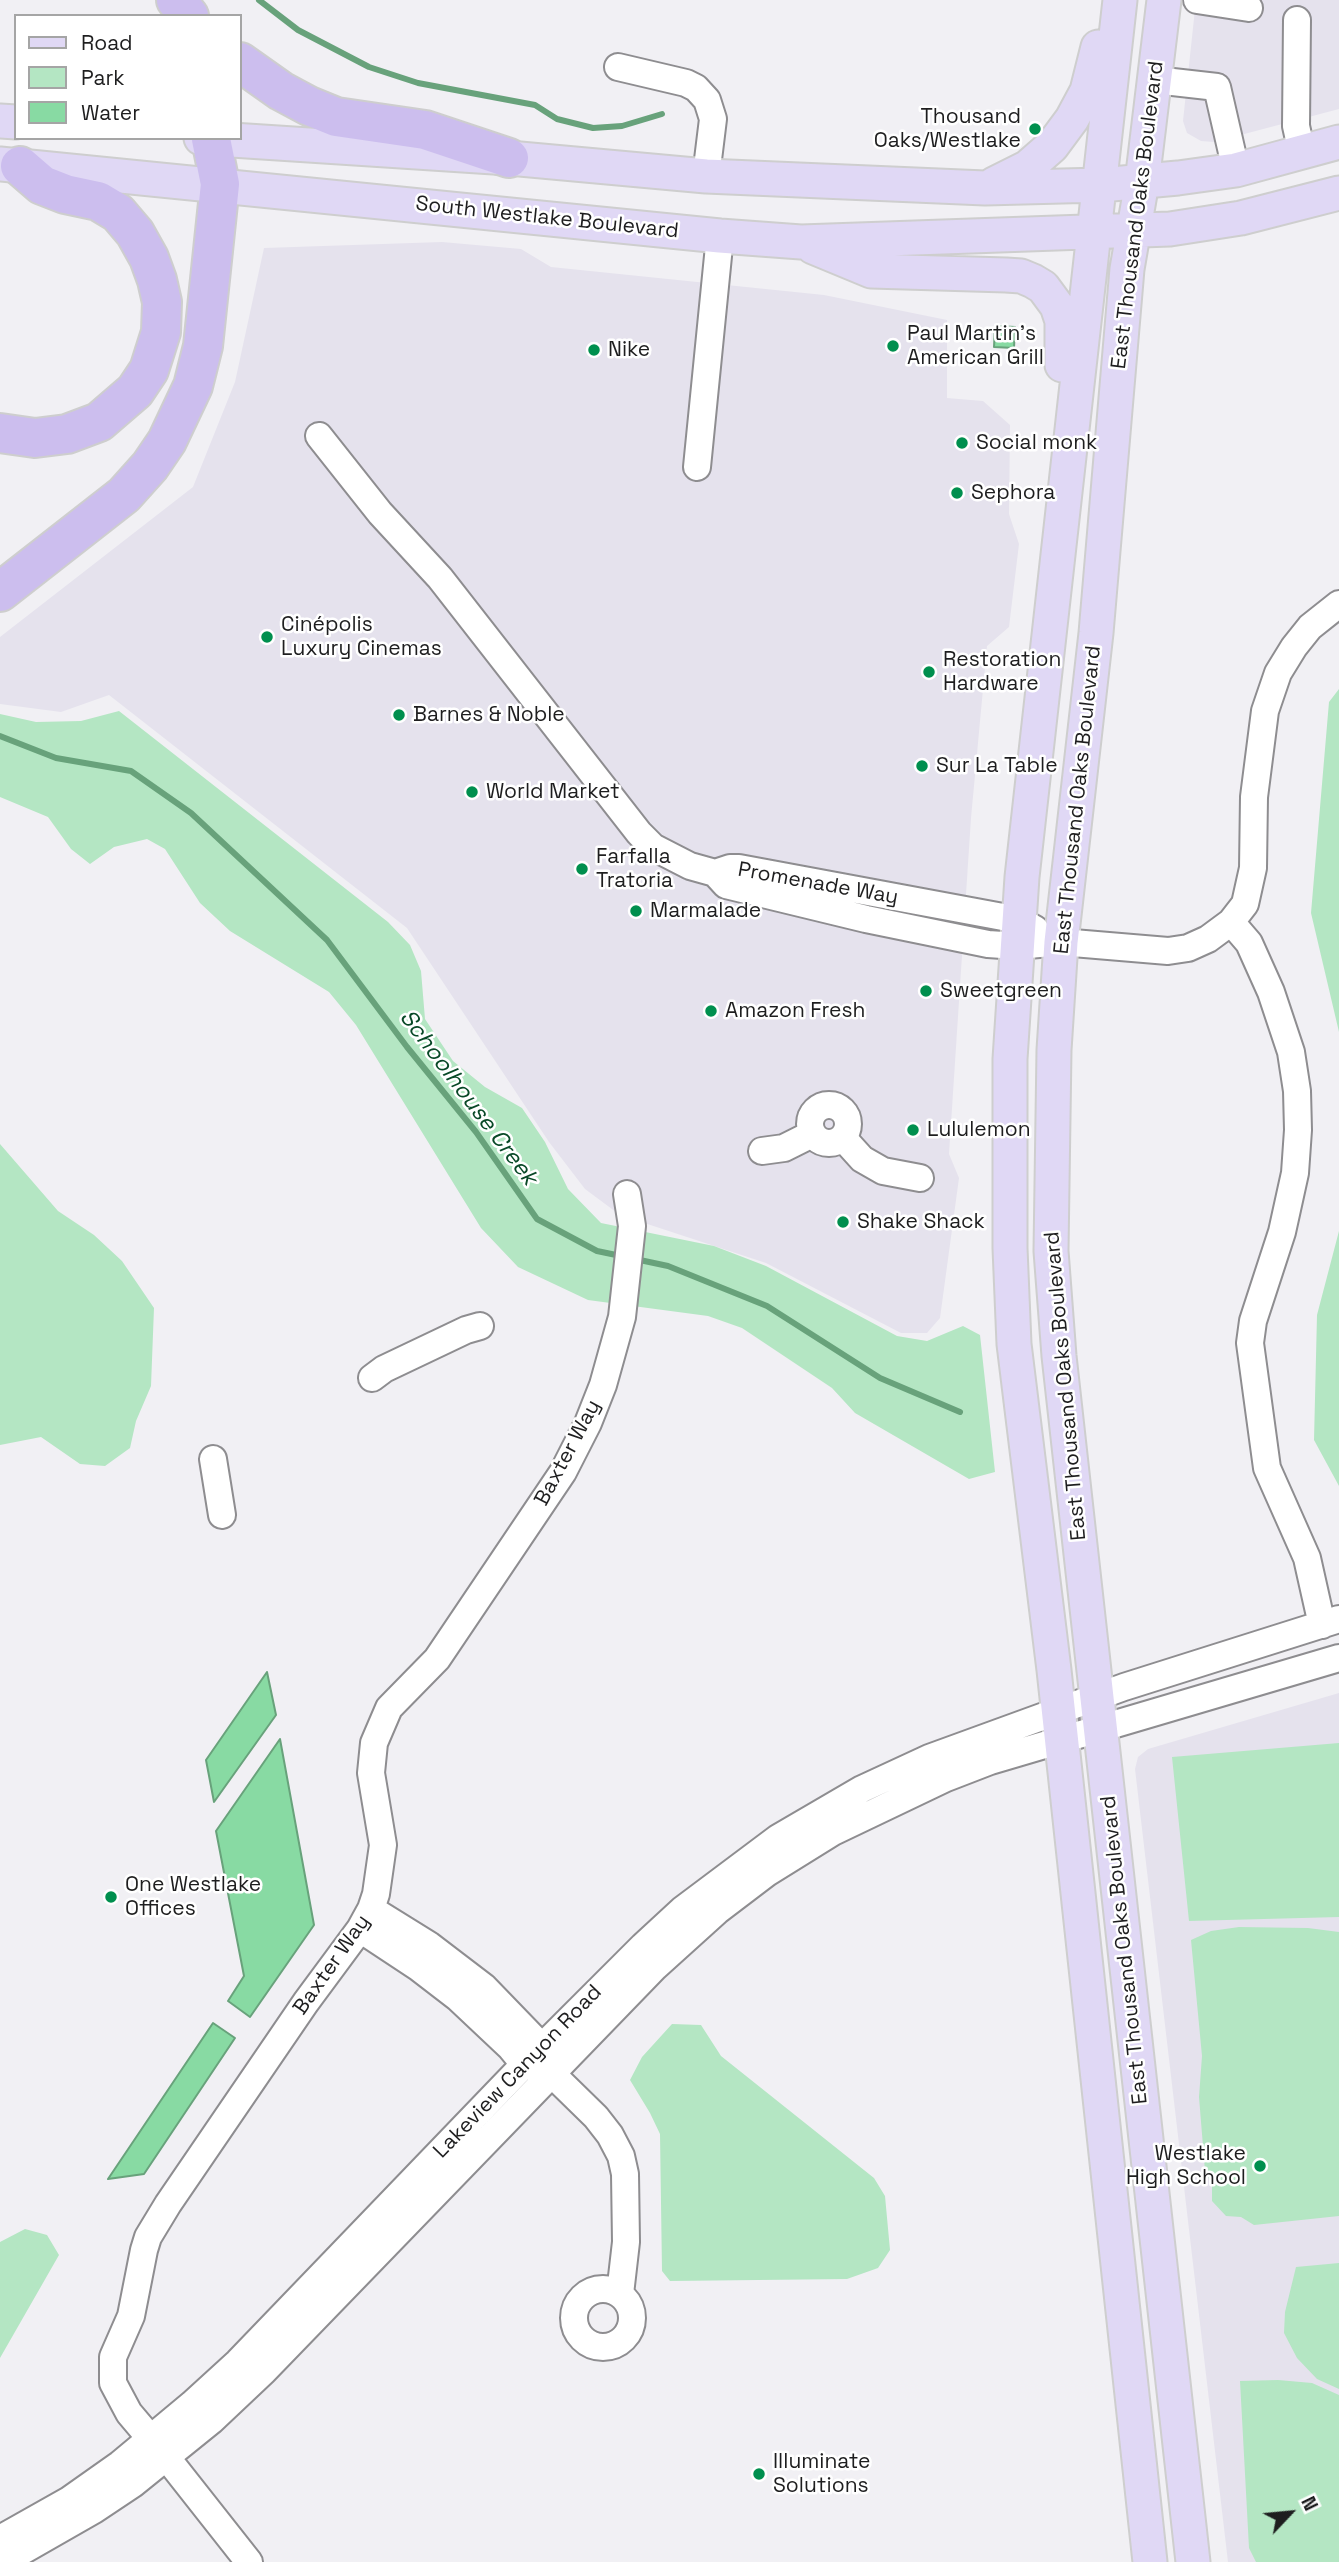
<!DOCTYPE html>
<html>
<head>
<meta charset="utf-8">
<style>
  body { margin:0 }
  #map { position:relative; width:1339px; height:2562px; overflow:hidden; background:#f1f0f4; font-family:"Space Grotesk",sans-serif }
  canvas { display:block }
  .legend { position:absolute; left:14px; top:14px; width:228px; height:126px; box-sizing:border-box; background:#fff; border:2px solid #a5a5a5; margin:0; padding:9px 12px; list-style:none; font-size:21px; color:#1e1e1f }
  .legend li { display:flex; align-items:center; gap:14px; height:35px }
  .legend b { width:35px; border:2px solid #a5a5a5 }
  .north { position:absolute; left:1255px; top:2478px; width:70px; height:70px; -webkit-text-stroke:5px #fff; paint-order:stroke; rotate:64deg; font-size:19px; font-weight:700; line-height:28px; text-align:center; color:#1e1e1f }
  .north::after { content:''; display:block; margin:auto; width:24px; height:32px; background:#1e1e1f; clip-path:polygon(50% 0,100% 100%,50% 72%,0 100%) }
</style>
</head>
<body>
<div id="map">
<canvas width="1339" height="2562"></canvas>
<ul class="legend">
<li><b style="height:9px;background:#e0d8f5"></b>Road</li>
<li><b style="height:19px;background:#b4e6c3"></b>Park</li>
<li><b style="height:19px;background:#88daa3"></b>Water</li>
</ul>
<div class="north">N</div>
</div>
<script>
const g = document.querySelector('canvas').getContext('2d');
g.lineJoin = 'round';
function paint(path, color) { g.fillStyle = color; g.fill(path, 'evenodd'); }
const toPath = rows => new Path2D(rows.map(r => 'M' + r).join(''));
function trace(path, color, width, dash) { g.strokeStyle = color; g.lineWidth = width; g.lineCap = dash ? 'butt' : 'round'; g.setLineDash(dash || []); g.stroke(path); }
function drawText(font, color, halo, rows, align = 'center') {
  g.font = font + ' "Space Grotesk",sans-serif'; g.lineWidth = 5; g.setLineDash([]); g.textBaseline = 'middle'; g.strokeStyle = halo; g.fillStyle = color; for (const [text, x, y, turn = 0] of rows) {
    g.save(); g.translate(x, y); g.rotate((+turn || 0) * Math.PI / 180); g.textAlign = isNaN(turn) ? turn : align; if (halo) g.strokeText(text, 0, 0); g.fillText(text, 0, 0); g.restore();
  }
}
paint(toPath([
  [1196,0,1339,0,1339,109,1214,142,1201,141,1187,133,1183,121],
  [442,242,521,249,551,267,824,295,947,320,947,398,983,401,1010,425,1009,514,1019,544,1009,627,987,646,971,818,949,1154,959,1178,940,1318,927,1333,901,1333,766,1263,620,1215,585,1189,549,1142,407,928,109,695,61,712,0,704,0,637,193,487,235,382,264,248],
  [1339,1693,1339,2562,1228,2562,1135,1769,1138,1757,1148,1749]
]), '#e5e2ed');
paint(toPath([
  [1339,689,1339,1032,1311,913,1329,702],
  [119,711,388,922,410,945,421,971,425,1019,453,1061,485,1087,522,1108,545,1142,568,1189,601,1223,714,1246,766,1266,897,1336,927,1341,963,1326,980,1335,995,1472,969,1479,855,1413,832,1388,742,1328,708,1316,588,1300,518,1267,481,1228,356,1025,329,992,230,931,200,903,165,849,147,839,114,847,90,864,71,849,48,817,0,797,0,714,36,722,81,721],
  [0,1144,58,1211,94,1235,122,1261,154,1308,151,1386,136,1421,130,1448,105,1466,80,1464,41,1437,0,1445],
  [1339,1231,1339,1486,1314,1440,1317,1315],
  [1339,1743,1339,1917,1189,1921,1172,1757],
  [1239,1927,1308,1928,1339,1932,1339,2216,1254,2225,1241,2217,1226,2216,1212,2201,1212,2184,1205,2171,1199,2097,1202,2056,1191,1940,1211,1931],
  [672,2024,701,2025,721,2056,874,2178,885,2196,890,2250,878,2268,847,2279,670,2281,662,2271,660,2134,650,2113,630,2080,642,2057],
  [25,2229,47,2235,59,2255,0,2358,0,2242],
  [1339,2263,1339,2389,1317,2379,1297,2358,1284,2333,1285,2312,1296,2267],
  [1278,2380,1312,2383,1339,2395,1339,2562,1256,2562,1249,2548,1240,2381]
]), '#b4e6c3');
const water = toPath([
  [995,326,1015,327,1014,348,994,347,995,326],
  [267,1672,276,1715,214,1802,206,1760,267,1672],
  [280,1739,314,1925,250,2017,228,2001,244,1976,216,1831,280,1739],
  [213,2023,235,2038,144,2174,108,2179,213,2023]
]);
paint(water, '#88daa3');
trace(water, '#68a27b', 2);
trace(toPath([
  [259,0,298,30,369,67,418,83,535,105,557,119,593,128,622,126,662,114],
  [0,736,56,758,131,771,191,813,327,940,407,1047,476,1132,537,1219,597,1251,621,1256],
  [635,1259,668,1266,767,1306,880,1378,960,1412]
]), '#68a27b', 6);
const minor = toPath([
  [1197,0,1249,8],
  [1297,20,1296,126,1302,153],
  [618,67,686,83,696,88,707,100,713,119,706,176],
  [1155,80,1217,87,1236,170],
  [319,436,380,513,440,578,639,833,653,847,690,866,715,873],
  [697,467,720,236],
  [715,873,726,885,866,919,988,944,1017,946,1061,942,1168,951,1188,948,1208,939,1231,922,1245,904,1253,868,1254,797,1265,711,1278,673,1294,647,1310,627,1339,604],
  [715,873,730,868,739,868,1019,920,1035,929],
  [1231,922,1249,943,1271,992,1291,1052,1297,1091,1298,1130,1295,1173,1282,1232,1253,1321,1250,1343,1267,1468,1307,1558,1322,1625],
  '810 1124a19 19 0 1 1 38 0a19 19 0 1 1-38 0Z',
  [843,1138,862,1159,883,1171,920,1178],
  [762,1151,784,1148,812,1134],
  [372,1378,384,1369,466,1330,480,1326],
  [213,1459,222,1515],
  [371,1909,429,1945,484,1987,542,2047,548,2063],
  [360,1929,419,1968,458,1998,510,2047,524,2064,552,2074,596,2117,610,2135,621,2156,625,2174,626,2242,620,2294],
  '574 2318a29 29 0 1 1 58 0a29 29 0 1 1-58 0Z',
  [0,2539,69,2500,120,2464,192,2404,238,2362,516,2073,643,1946,682,1910,778,1838,862,1789,929,1758,1124,1687,1339,1619],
  [3,2562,94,2510,133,2484,211,2421,264,2371,655,1967,717,1911,767,1873,833,1832,946,1778,990,1761,1339,1658],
  [249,2562,167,2458,129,2413,113,2383,113,2357,131,2316,144,2250,148,2237,168,2204,306,2002,360,1929,371,1909,376,1894,383,1845,371,1773,374,1743,389,1708,437,1659,563,1472,588,1423,603,1385,622,1317,632,1226,627,1194]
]);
const major = toPath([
  [1120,0,1022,877,1010,1059,1010,1248,1014,1344,1054,1670,1150,2562],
  [1164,0,1142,182,1127,269,1096,633,1061,942,1054,1050,1051,1251,1059,1356,1193,2562],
  [0,121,16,122],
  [201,138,509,158,706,176,985,188,1101,185,1178,178,1236,170,1339,142],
  [0,164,720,236,801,242,1170,229,1241,218,1339,193],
  [994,184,1028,167,1052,146,1072,119,1087,91,1098,47],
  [813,247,871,271,1006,275,1021,276,1033,281,1043,287,1057,306,1062,321,1062,365]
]);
const highway = toPath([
  [176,0,189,16],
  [240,62,281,91,309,106,336,117,425,130,509,158],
  [0,433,35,438,67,434,99,422,135,391,149,370,161,332,162,302,157,280,149,258,135,233,118,213,98,201,65,194,42,185,20,166],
  [0,592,124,495,150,466,167,441,193,386,203,346,220,184,211,139]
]);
trace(minor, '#8e8d90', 30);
trace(major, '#cecece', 37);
trace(highway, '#cecece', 42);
trace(minor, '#fff', 26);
trace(major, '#e0d8f5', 33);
trace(highway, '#ccbeee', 38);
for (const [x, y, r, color] of [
  [1035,129,7,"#008f4e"],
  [893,346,7,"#008f4e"],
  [594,350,7,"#008f4e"],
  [962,443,7,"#008f4e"],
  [957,493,7,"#008f4e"],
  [267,637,7,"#008f4e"],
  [929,672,7,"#008f4e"],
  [399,715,7,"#008f4e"],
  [922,766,7,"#008f4e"],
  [472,792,7,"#008f4e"],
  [582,869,7,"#008f4e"],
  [636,911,7,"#008f4e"],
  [926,991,7,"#008f4e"],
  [711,1011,7,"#008f4e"],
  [913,1130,7,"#008f4e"],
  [843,1222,7,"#008f4e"],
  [111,1897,7,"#008f4e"],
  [1260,2166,7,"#008f4e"],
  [759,2474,7,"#008f4e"]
]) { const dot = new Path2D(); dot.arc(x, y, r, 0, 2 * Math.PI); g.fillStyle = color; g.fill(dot); trace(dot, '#fff', 2.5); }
drawText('21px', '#1e1e1f', '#fff', [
  ["Thousand",1021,117,"right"],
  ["Oaks/Westlake",1021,141,"right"],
  ["Paul Martin's",907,334],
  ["American Grill",907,358],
  ["Nike",608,350],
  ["Social monk",976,443],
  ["Sephora",971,493],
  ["Cinépolis",281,625],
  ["Luxury Cinemas",281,649],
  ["Restoration",943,660],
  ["Hardware",943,684],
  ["Barnes & Noble",413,715],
  ["Sur La Table",936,766],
  ["World Market",486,792],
  ["Farfalla",596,857],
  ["Tratoria",596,881],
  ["Marmalade",650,911],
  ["Sweetgreen",940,991],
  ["Amazon Fresh",725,1011],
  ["Lululemon",927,1130],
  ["Shake Shack",857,1222],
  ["One Westlake",125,1885],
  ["Offices",125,1909],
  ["Westlake",1246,2154,"right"],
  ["High School",1246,2178,"right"],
  ["Illuminate",773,2462],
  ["Solutions",773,2486]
], 'left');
drawText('21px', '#1e1e1f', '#fff', [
  ["East Thousand Oaks Boulevard",1138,215,-83],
  ["South Westlake Boulevard",547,218,6],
  ["East Thousand Oaks Boulevard",1078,800,-84],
  ["Promenade Way",818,884,10],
  ["East Thousand Oaks Boulevard",1066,1386,-95],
  ["Baxter Way",568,1453,-62],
  ["East Thousand Oaks Boulevard",1125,1950,-96],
  ["Baxter Way",332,1965,-55],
  ["Lakeview Canyon Road",518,2072,-46]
]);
drawText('italic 23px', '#084927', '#fff', [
  ["Schoolhouse Creek",468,1098,53]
]);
</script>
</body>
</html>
